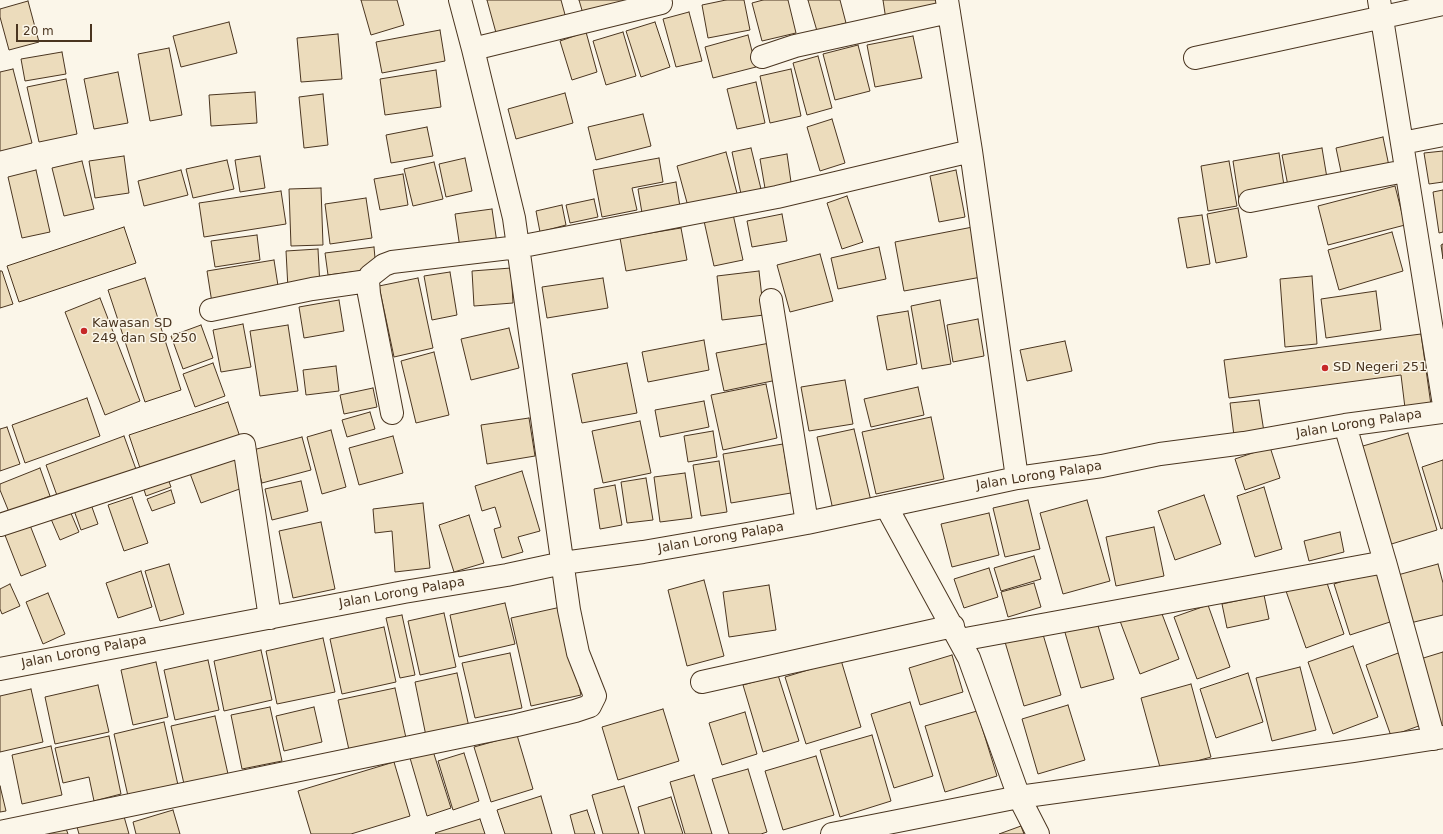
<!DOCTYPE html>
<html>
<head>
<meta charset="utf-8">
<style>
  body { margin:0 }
  #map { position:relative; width:1443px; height:834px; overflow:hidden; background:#fbf6e9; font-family:"DejaVu Sans",sans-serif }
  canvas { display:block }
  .scale { position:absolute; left:16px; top:24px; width:76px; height:18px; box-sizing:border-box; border:2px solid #4a3520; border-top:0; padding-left:5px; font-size:12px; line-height:14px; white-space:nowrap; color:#4a3520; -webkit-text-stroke:3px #fbf6e9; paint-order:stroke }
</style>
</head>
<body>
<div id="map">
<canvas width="1443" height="834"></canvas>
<div class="scale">20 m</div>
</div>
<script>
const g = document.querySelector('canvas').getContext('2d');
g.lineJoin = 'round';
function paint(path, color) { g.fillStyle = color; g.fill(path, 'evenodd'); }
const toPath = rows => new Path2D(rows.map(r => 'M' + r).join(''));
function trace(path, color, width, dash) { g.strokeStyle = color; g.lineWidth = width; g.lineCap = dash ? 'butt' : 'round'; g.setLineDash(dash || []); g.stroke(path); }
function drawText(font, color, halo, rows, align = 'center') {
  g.font = font + ' "DejaVu Sans",sans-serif'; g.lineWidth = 3; g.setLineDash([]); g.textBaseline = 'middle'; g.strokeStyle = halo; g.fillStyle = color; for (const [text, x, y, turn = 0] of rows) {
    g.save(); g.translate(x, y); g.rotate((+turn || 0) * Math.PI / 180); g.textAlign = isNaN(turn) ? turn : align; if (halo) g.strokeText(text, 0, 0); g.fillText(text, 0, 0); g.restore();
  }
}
const building = toPath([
  [361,0,397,0,404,25,371,35,361,0],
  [487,0,561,0,567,22,498,40,487,0],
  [579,0,632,0,584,17,579,0],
  [726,0,744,0,750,30,708,38,702,5,726,0],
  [763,0,788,0,796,33,762,41,752,3,763,0],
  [808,0,840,0,846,23,817,31,808,0],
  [883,0,940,0,942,10,886,20,883,0],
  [28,1,39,42,9,50,0,17,0,9,28,1],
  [689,12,702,61,676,67,663,19,689,12],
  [229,22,237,53,181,67,173,36,229,22],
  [655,22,670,67,641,77,626,31,655,22],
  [440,30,445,61,382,73,376,42,440,30],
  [586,32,597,72,572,80,560,41,586,32],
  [623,32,636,76,606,85,593,41,623,32],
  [338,34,342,79,301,82,297,38,338,34],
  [748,35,756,67,713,78,705,47,748,35],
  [913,36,922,78,875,87,867,45,913,36],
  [858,45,870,91,835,100,823,54,858,45],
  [169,48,182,115,150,121,138,54,169,48],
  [62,52,66,74,25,81,21,59,62,52],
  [818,56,832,108,807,115,793,63,818,56],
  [13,69,32,143,0,151,0,72,13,69],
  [791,69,801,116,770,123,760,76,791,69],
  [436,70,441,107,385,115,380,79,436,70],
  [118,72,128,123,94,129,84,79,118,72],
  [66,79,77,134,39,142,27,87,66,79],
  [756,82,765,123,737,129,727,89,756,82],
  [255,92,257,123,211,126,209,95,255,92],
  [565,93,573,123,516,139,508,109,565,93],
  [323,94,328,145,304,148,299,97,323,94],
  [643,114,651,146,596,160,588,127,643,114],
  [832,119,845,163,820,171,807,127,832,119],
  [427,127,433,156,391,163,386,135,427,127],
  [1383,137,1390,171,1343,181,1336,148,1383,137],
  [751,148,761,189,741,194,732,152,751,148],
  [1322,148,1328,184,1289,191,1282,155,1322,148],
  [1443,151,1443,182,1429,184,1424,153,1443,151],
  [726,152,738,197,689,210,677,166,726,152],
  [1279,153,1285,192,1239,200,1233,161,1279,153],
  [787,154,792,189,766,194,760,159,787,154],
  [124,156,129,193,95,198,89,161,124,156],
  [260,156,265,188,240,192,235,160,260,156],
  [465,158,472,191,446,197,439,164,465,158],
  [659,158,663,182,632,188,637,210,602,217,593,170,659,158],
  [227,160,234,189,193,198,186,169,227,160],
  [82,161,94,209,64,216,52,168,82,161],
  [1229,161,1237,206,1208,211,1201,166,1229,161],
  [434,162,443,199,413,206,404,169,434,162],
  [36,170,50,232,22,238,8,177,36,170],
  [181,170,188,195,144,206,138,181,181,170],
  [956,170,965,217,939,222,930,176,956,170],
  [403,174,408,205,380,210,374,179,403,174],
  [676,182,681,213,643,219,638,189,676,182],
  [1395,186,1405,225,1328,245,1318,206,1395,186],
  [321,188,323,245,291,246,289,189,321,188],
  [1443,190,1443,232,1439,233,1433,192,1443,190],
  [281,191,286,224,204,237,199,203,281,191],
  [847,196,863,242,842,249,827,203,847,196],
  [366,198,372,238,330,244,325,204,366,198],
  [594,199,598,217,570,223,566,205,594,199],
  [562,205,566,225,540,232,536,211,562,205],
  [1238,208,1247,257,1216,263,1207,214,1238,208],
  [492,209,497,243,460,248,455,214,492,209],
  [733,214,743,260,714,266,704,221,733,214],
  [782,214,787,241,752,247,747,221,782,214],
  [1202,215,1210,264,1187,268,1178,218,1202,215],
  [978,226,987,276,904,291,895,242,978,226],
  [124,227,136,263,19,302,7,266,124,227],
  [681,228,687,260,626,271,620,238,681,228],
  [1392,232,1403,271,1339,290,1328,250,1392,232],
  [257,235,260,260,215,267,211,241,257,235],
  [1443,244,1443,259,1441,245,1443,244],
  [374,247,376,269,328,275,325,253,374,247],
  [879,247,886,279,838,289,831,258,879,247],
  [318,249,320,287,288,289,286,251,318,249],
  [820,254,833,301,790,312,777,265,820,254],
  [274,260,279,292,212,303,207,271,274,260],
  [511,268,513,303,474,306,472,271,511,268],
  [0,271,2,271,13,304,0,308,0,271],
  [759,271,764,315,722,320,717,276,759,271],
  [450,272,457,315,432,320,424,276,450,272],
  [1312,276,1317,344,1285,347,1280,279,1312,276],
  [145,278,181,390,145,402,108,290,145,278],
  [418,278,433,348,394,357,379,286,418,278],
  [603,278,608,308,547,318,542,287,603,278],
  [1376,291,1381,330,1326,338,1321,299,1376,291],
  [100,298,140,401,105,415,65,312,100,298],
  [339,300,344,331,304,338,299,307,339,300],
  [940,300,951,364,922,369,911,306,940,300],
  [908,311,917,364,887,370,877,316,908,311],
  [978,319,984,356,953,362,947,325,978,319],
  [243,324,251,367,221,372,213,330,243,324],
  [201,325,213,358,183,369,171,336,201,325],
  [288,325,298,391,260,396,250,331,288,325],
  [509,328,519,368,471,380,461,339,509,328],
  [1421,334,1431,405,1405,408,1401,375,1229,398,1224,360,1421,334],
  [704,340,709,370,648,382,642,352,704,340],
  [1065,341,1072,371,1027,381,1020,350,1065,341],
  [770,343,777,380,724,391,716,353,770,343],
  [434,352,449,415,416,423,401,361,434,352],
  [213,363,225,396,195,407,183,374,213,363],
  [627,363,637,413,582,423,572,374,627,363],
  [336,366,339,391,306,395,303,370,336,366],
  [845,380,853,424,809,431,801,387,845,380],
  [766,384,777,438,723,450,711,395,766,384],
  [918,387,924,415,871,427,864,399,918,387],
  [373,388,377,407,344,414,340,395,373,388],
  [87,398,100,436,25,463,12,425,87,398],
  [1259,400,1264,432,1234,436,1230,403,1259,400],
  [704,401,709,427,660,437,655,410,704,401],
  [228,402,240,437,141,471,129,435,228,402],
  [370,412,375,429,347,437,342,420,370,412],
  [931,417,944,479,876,494,862,432,931,417],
  [529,418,535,456,487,464,481,425,529,418],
  [640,421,651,473,603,483,592,431,640,421],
  [7,427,20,464,0,471,0,429,7,427],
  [854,429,871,501,833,510,817,437,854,429],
  [331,430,346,487,322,494,307,437,331,430],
  [713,431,717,457,688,462,684,436,713,431],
  [1408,433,1437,530,1385,546,1356,448,1408,433],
  [124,436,137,472,59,501,46,465,124,436],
  [393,436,403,473,359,485,349,448,393,436],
  [302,437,311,470,262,483,253,450,302,437],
  [783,444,791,493,731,503,723,454,783,444],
  [1270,447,1280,478,1245,490,1235,459,1270,447],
  [232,452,245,487,201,503,188,468,232,452],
  [1443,460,1443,528,1441,529,1422,467,1443,460],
  [719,461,727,512,701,516,693,465,719,461],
  [40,468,50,496,9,512,0,490,0,484,40,468],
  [164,468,171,487,146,496,140,477,164,468],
  [522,471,540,531,518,537,523,552,502,558,494,529,501,527,495,507,482,511,475,486,522,471],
  [685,473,692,518,660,522,654,477,685,473],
  [646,478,653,520,627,523,621,482,646,478],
  [301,481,308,511,272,520,265,489,301,481],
  [615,485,622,525,600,529,594,489,615,485],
  [1264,487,1282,549,1255,557,1237,496,1264,487],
  [171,490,175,503,152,511,147,499,171,490],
  [1204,495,1221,544,1175,560,1158,511,1204,495],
  [88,496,98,524,81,530,71,502,88,496],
  [132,497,148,543,124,551,108,505,132,497],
  [1028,500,1040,549,1005,557,993,508,1028,500],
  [1087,500,1110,581,1063,594,1040,513,1087,500],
  [423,503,430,568,395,572,392,531,375,533,373,509,423,503],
  [67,504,79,532,60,540,48,512,67,504],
  [989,513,999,555,952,567,941,524,989,513],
  [26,515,46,566,21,576,1,525,26,515],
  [469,515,484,563,454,572,439,525,469,515],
  [321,522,335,589,293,598,279,531,321,522],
  [1154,527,1164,576,1116,586,1106,537,1154,527],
  [1340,532,1344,552,1309,561,1304,541,1340,532],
  [1034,556,1041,579,1001,591,994,568,1034,556],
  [169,564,184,614,160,621,145,571,169,564],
  [1438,564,1443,583,1443,615,1406,624,1394,576,1438,564],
  [989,568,998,597,964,608,954,579,989,568],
  [1377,570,1393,621,1350,635,1334,584,1377,570],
  [141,571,152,607,118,618,106,583,141,571],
  [1325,577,1344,634,1306,648,1286,591,1325,577],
  [704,580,724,656,687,666,668,590,704,580],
  [1034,583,1041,607,1008,617,1001,592,1034,583],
  [10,584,20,606,2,614,0,609,0,589,10,584],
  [769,585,776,630,729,637,723,592,769,585],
  [48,593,65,634,43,644,26,602,48,593],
  [1264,595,1269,619,1227,628,1222,604,1264,595],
  [505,603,515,644,459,657,450,615,505,603],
  [1208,605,1230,667,1197,679,1174,617,1208,605],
  [1159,606,1179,659,1140,674,1120,621,1159,606],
  [561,607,581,695,531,706,511,618,561,607],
  [444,613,456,667,420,675,408,621,444,613],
  [402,615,415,675,400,678,386,618,402,615],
  [1096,619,1114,679,1081,688,1064,629,1096,619],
  [384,627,396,682,342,694,330,639,384,627],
  [1042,631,1061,695,1024,706,1005,642,1042,631],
  [323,638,335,692,277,704,266,651,323,638],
  [1353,646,1378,717,1333,734,1308,662,1353,646],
  [261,650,272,700,224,711,214,661,261,650],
  [1401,652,1427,723,1391,736,1366,665,1401,652],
  [1443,652,1443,730,1417,660,1443,652],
  [510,653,522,708,475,718,462,663,510,653],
  [952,655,963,692,920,705,909,668,952,655],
  [208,660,219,710,175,720,164,670,208,660],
  [841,660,861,727,806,744,785,677,841,660],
  [156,662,168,717,133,725,121,670,156,662],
  [1300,667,1316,730,1272,741,1256,678,1300,667],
  [457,673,469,727,426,736,415,682,457,673],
  [1248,673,1263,722,1216,738,1200,689,1248,673],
  [778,675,799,741,763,752,743,685,778,675],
  [1191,684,1211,757,1161,771,1141,698,1191,684],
  [98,685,109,732,55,744,45,697,98,685],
  [395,688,406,738,349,750,338,700,395,688],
  [31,689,43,742,0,752,0,696,31,689],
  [910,702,933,776,894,788,871,714,910,702],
  [1068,705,1085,760,1038,774,1022,719,1068,705],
  [270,707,282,761,242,769,231,715,270,707],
  [314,707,322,742,284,751,276,716,314,707],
  [663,709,679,761,618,780,602,727,663,709],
  [977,711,997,776,945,792,925,726,977,711],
  [745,712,757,754,722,765,709,723,745,712],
  [215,716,228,774,184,784,171,726,215,716],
  [164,722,178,785,128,796,114,734,164,722],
  [517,735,533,789,491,802,474,747,517,735],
  [872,735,891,801,840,817,820,750,872,735],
  [109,736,121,794,94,801,89,777,63,783,55,748,109,736],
  [51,746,62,795,22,804,12,755,51,746],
  [433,751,451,808,427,816,410,758,433,751],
  [464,753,479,801,453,810,438,761,464,753],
  [816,756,834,815,783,830,765,771,816,756],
  [394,762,410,816,351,834,311,834,298,791,394,762],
  [748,769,767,832,761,834,729,834,712,779,748,769],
  [694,775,712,834,685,834,670,782,694,775],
  [0,786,6,811,0,812,0,786],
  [624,786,639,834,603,834,592,795,624,786],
  [541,796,552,834,505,834,497,810,541,796],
  [671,797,683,834,645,834,638,807,671,797],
  [173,810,180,834,136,834,133,822,173,810],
  [587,810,595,834,575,834,570,815,587,810],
  [123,813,129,834,79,834,77,827,123,813],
  [480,819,485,834,436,834,435,833,480,819],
  [65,826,68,834,38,834,65,826],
  [1021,826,1024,834,999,834,1021,826]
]);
paint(building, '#ecdcbc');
trace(building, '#4a3520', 1);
const minor = toPath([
  [947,0,971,151,1017,478],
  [1379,0,1443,399],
  [473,49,661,3],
  [762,57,795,46,949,12],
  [1195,58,1443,4],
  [1402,143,1443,135],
  [1250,201,1405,171],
  [771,300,807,523],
  [211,310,312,289,368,281],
  [392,413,369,294,368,281,370,276,384,265,392,262,518,247,777,197,971,151],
  [886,506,969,658,1019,797,1038,834],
  [0,525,244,445,270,618],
  [1385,562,1434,739],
  [960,640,1385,562,1345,425],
  [0,669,404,592,507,575,563,563,643,552,747,534,807,523,1017,478,1102,466,1160,454,1244,443,1345,425,1443,412],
  [702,682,953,626],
  [0,832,517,725,575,711,590,706,595,696,578,653,569,610,514,218,473,49,460,0],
  [832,834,1019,797,1353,751,1443,737]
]);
trace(minor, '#4a3520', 24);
trace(minor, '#fbf6e9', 22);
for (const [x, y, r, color] of [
  [84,331,4,"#c62828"],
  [1325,368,4,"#c62828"]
]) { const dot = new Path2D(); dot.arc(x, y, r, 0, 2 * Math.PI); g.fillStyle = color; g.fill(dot); trace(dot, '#fbf6e9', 1.5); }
drawText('13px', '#4a3520', '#fbf6e9', [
  ["Kawasan SD",92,324],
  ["249 dan SD 250",92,339],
  ["SD Negeri 251",1333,368]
], 'left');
drawText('13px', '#4a3520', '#fbf6e9', [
  ["Jalan Lorong Palapa",1359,424,-9],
  ["Jalan Lorong Palapa",1039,476,-9],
  ["Jalan Lorong Palapa",721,538,-10],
  ["Jalan Lorong Palapa",402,593,-10],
  ["Jalan Lorong Palapa",84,652,-11]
]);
</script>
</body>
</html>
